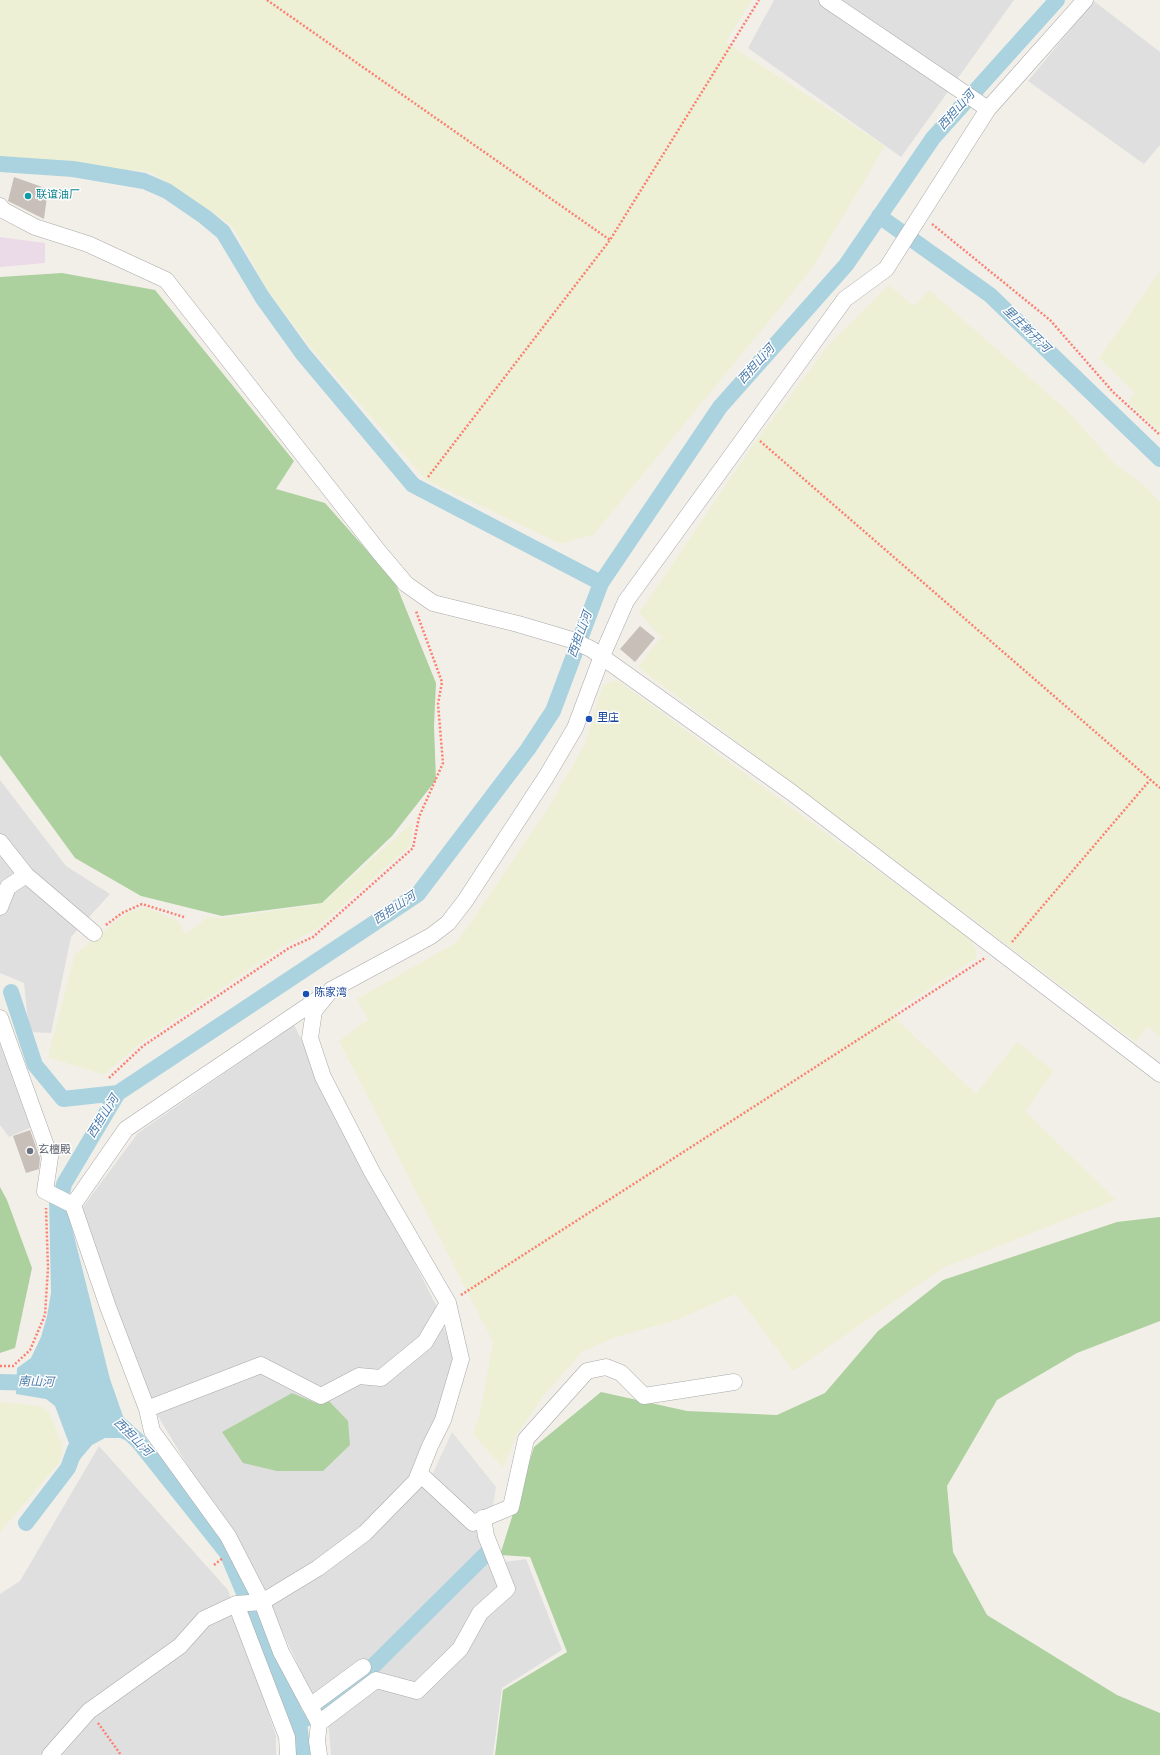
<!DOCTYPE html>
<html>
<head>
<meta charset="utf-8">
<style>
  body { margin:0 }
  canvas { display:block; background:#f2efe9 }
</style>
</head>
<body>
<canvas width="1160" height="1755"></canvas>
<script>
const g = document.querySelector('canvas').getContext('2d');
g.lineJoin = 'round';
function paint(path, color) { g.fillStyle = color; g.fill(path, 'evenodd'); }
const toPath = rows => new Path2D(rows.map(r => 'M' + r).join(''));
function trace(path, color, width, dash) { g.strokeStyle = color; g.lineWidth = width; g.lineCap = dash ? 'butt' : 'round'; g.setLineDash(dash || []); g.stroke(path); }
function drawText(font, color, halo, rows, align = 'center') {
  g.font = font + ' "Source Sans 3","Noto Sans SC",sans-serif'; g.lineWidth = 3; g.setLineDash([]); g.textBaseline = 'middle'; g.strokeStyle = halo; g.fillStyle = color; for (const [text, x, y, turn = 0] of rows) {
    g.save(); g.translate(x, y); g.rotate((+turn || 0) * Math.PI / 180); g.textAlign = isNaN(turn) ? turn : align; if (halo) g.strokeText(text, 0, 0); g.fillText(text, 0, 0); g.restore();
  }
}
paint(toPath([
  [774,0,1014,0,901,157,748,48],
  [1094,1,1160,52,1160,145,1144,164,1028,81],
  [0,780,66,866,110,894,71,937,51,1033,29,1032,24,983,0,973],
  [294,1025,438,1309,455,1361,417,1478,483,1537,497,1563,526,1559,562,1650,502,1688,493,1755,331,1755,329,1730,263,1591,149,1401,80,1211,138,1133],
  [0,1029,34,1126,9,1137,0,1125],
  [99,1446,228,1590,276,1736,276,1755,50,1755,51,1747,40,1755,0,1755,0,1594,20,1581]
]), '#e0dfdf');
paint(toPath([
  [0,237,45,243,45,263,0,267]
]), '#ebdbe8');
paint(toPath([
  [0,0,752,0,726,42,885,146,811,270,594,534,561,544,426,480,308,344,268,291,232,226,171,184,149,172,0,158],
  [1160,271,1160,432,1128,402,1135,393,1099,358],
  [889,285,914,306,929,290,1068,411,1113,462,1147,488,1160,502,1160,1036,1148,1027,1136,1042,638,667,661,637,639,613,753,445,827,347],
  [617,680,971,939,976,949,976,958,891,1014,976,1094,1017,1042,1054,1071,1025,1111,1116,1200,943,1268,793,1371,736,1294,674,1321,615,1337,582,1352,545,1394,517,1434,503,1468,473,1434,480,1413,493,1342,339,1041,368,1020,357,999,457,942,547,810,585,744,603,685],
  [413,822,410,846,315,930,286,945,141,1043,104,1075,48,1057,75,954,125,914,144,907,177,920,185,934,208,917,223,918,322,904],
  [0,1402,41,1406,49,1412,63,1446,59,1463,0,1532]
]), '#eef0d5');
paint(toPath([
  [62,273,155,290,294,461,276,489,325,503,395,582,436,683,434,726,436,780,392,836,322,903,222,916,141,896,75,858,0,755,0,277],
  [0,1187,7,1200,32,1268,15,1348,0,1353],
  [1160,1217,1160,1321,1077,1353,997,1400,947,1486,953,1552,987,1615,1117,1695,1160,1713,1160,1755,495,1755,503,1690,567,1652,530,1557,500,1555,534,1447,601,1392,687,1411,777,1415,825,1393,878,1331,943,1280,1117,1222],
  [292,1393,316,1403,329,1401,348,1421,350,1445,323,1471,277,1471,243,1463,222,1432]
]), '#add19e');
paint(toPath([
  [452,1432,496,1487,493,1506,470,1514,432,1475]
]), '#e2e2e2');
paint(toPath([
  [49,1198,67,1208,110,1379,124,1419,136,1434,130,1442,120,1438,105,1438,92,1445,70,1471,65,1467,70,1446,55,1406,46,1399,16,1394,17,1368,31,1358,41,1337,47,1316,51,1293]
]), '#aad3df');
trace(toPath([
  [0,164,73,169,144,181,167,191,205,217,223,232,262,297,303,354,413,485,601,583],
  [879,216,990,295,1160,459],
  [11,992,35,1065,63,1099,118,1093],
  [58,1211,64,1184,118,1093,418,894,528,749,553,711,601,583,720,407,846,265,933,138,1057,0],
  [0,1382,38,1383],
  [118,1423,138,1441,227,1553,299,1723,303,1755],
  [26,1523,68,1468,75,1449],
  [302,1721,346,1693,487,1553]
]), '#aad3df', 16);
paint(toPath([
  [14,177,48,189,44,219,8,201],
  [640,626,655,638,635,662,620,649],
  [30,1130,40,1158,39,1169,26,1173,13,1136]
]), '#c7bfb8');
const minor = toPath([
  [827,0,988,109],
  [0,206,3,210,35,227,88,244,166,280,379,552,406,584,433,603,518,624,572,640,591,649,791,792,1160,1074],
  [0,842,26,875,94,933],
  [0,907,8,887,26,875],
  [0,1018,50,1157,45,1191,73,1205],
  [147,1409,261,1365,321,1396,359,1376,381,1378,425,1342,448,1303],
  [420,1474,473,1523,511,1507,526,1439,587,1371,606,1367,621,1373,644,1396,734,1382],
  [236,1604,287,1737,288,1755],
  [310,1706,363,1667],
  [319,1723,281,1652,262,1602,228,1536,152,1431,147,1409,108,1307,73,1205,126,1129,321,997],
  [50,1755,89,1711,180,1646,204,1619,236,1604,262,1602,318,1568,365,1533,416,1481,430,1446,443,1420,461,1359,448,1303,372,1172,323,1077,310,1038,314,1011,331,990,431,936,448,923,465,901,546,777,575,728,602,656,626,601,845,299,886,269,988,109,1085,0],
  [319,1755,317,1741,319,1723,376,1680,417,1691,460,1649,480,1613,507,1589,486,1536,483,1518]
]);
trace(minor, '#a9a9a9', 17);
trace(toPath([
  [267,0,610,240],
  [932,224,1050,320,1113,392,1160,435],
  [760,441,1160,788],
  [428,477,610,240,759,0],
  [106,925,122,913,142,904,184,917],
  [1012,942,1150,780],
  [109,1078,143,1046,289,948,313,937,413,848,419,817,443,763,438,704,442,682,416,611],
  [461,1295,985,958],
  [0,1366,13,1366,30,1350,45,1315,48,1268,46,1208],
  [214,1565,223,1558],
  [98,1723,121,1755]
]), '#fa8072', 2.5, [2, 2]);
trace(minor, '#fff', 16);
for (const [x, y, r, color] of [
  [28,196,4,"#0f9aa8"],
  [589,719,4,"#1a4fb4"],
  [306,994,4,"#1a4fb4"],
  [30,1151,4,"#6b7280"]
]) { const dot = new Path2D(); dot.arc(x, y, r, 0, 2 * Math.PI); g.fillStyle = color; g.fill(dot); trace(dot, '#fff', 1.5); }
drawText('11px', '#0d838f', '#fff', [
  ["联谊油厂",36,196]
], 'left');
drawText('11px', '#164399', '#fff', [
  ["里庄",597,719],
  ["陈家湾",314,994]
], 'left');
drawText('11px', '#5b616d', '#fff', [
  ["玄檀殿",38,1151]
], 'left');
drawText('italic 12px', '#4a7aab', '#fff', [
  ["西担山河",957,111,-48],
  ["里庄新开河",1026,330,44],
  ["西担山河",757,365,-48],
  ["西担山河",581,635,-70],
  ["西担山河",395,909,-34],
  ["西担山河",104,1117,-58],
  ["南山河",36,1383,1],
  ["西担山河",132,1438,45]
]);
</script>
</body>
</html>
